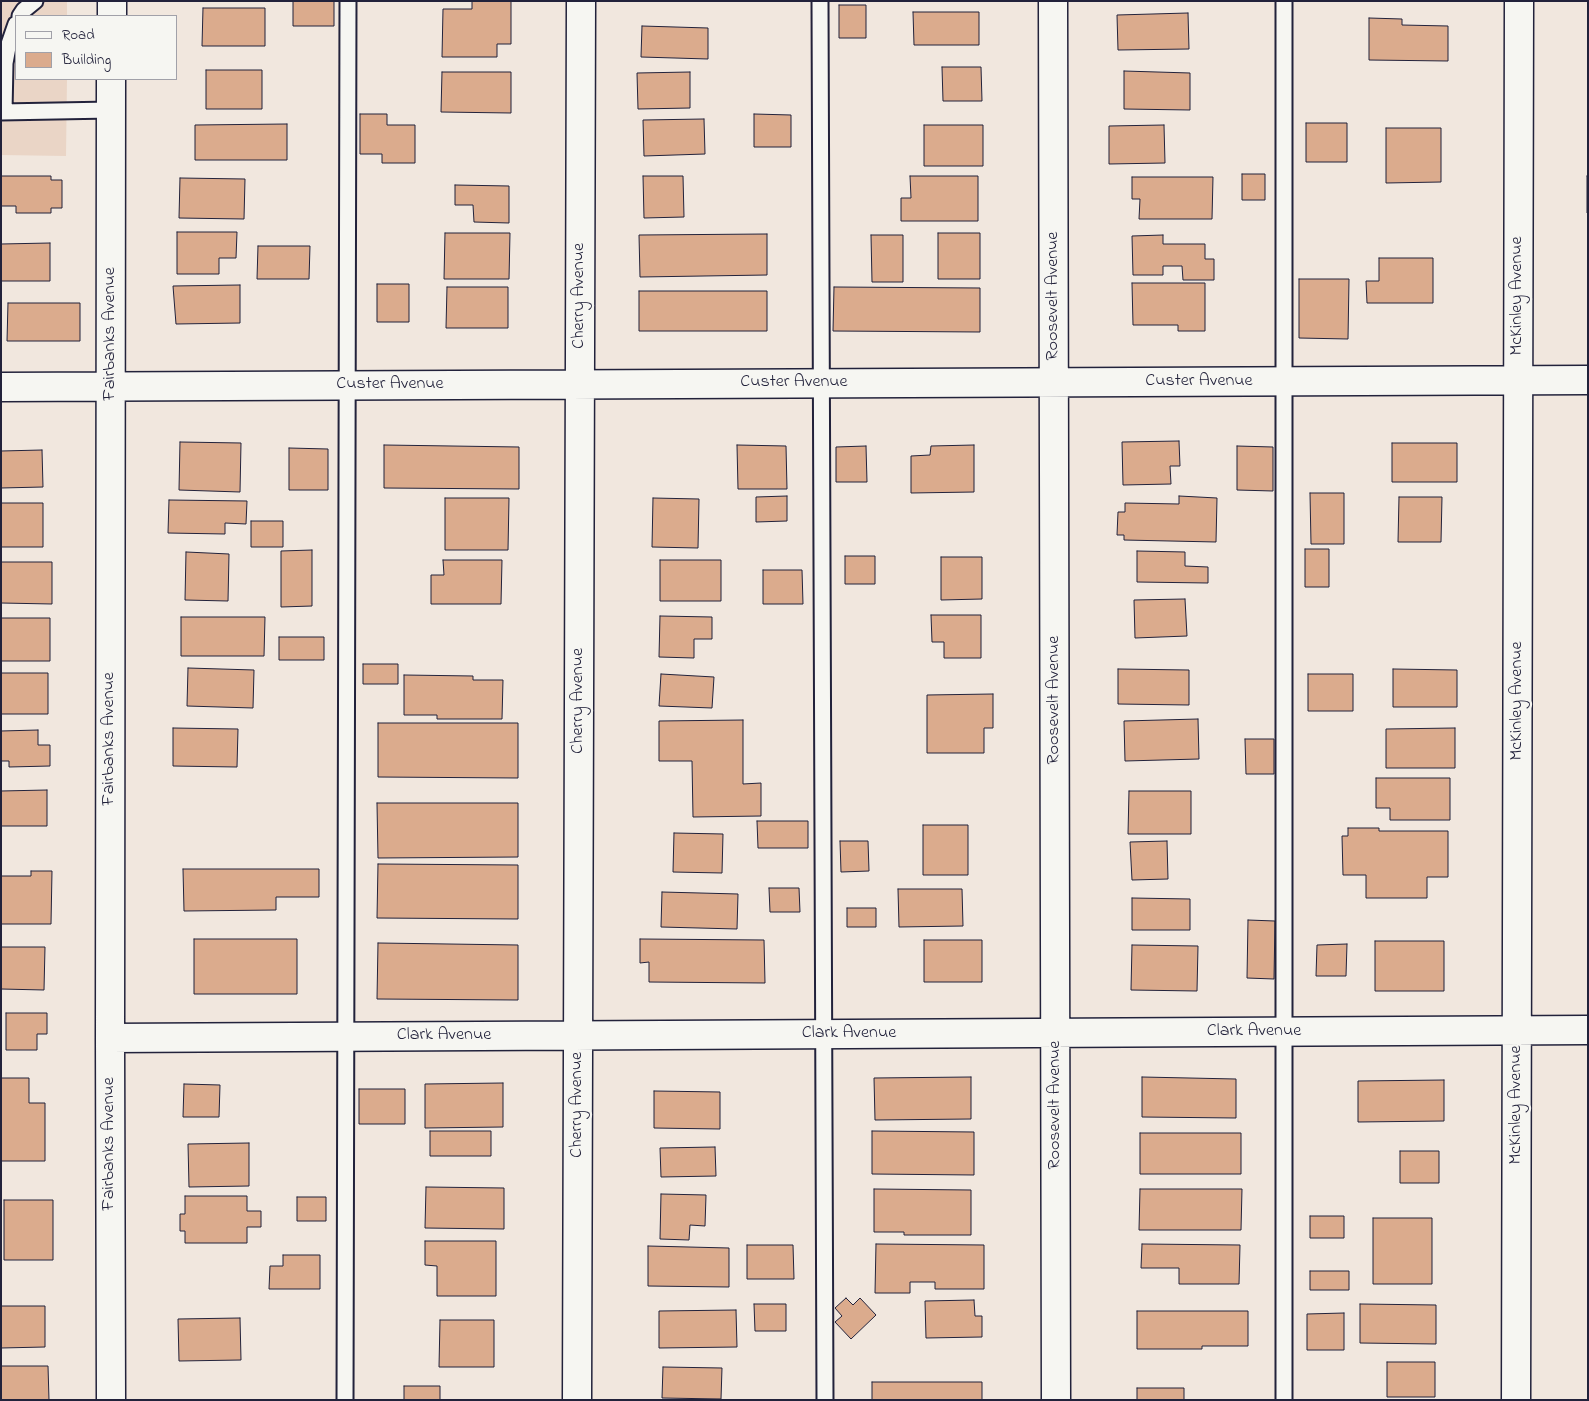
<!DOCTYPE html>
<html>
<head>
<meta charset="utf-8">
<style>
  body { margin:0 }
  #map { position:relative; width:1589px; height:1401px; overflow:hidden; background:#f1e7de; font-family:"Indie Flower",sans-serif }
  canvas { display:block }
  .frame { position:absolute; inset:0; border:2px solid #22223b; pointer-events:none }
  .legend { position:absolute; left:15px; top:15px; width:162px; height:65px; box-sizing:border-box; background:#f6f6f2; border:1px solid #a1a1a9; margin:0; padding:6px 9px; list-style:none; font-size:15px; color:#22223b }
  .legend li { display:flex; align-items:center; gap:10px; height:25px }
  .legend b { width:25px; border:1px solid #a1a1a9 }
</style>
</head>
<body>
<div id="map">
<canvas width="1589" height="1401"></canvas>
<div class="frame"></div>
<ul class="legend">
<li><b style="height:6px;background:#f6f6f2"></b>Road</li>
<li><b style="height:14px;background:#dbab8d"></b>Building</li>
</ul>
</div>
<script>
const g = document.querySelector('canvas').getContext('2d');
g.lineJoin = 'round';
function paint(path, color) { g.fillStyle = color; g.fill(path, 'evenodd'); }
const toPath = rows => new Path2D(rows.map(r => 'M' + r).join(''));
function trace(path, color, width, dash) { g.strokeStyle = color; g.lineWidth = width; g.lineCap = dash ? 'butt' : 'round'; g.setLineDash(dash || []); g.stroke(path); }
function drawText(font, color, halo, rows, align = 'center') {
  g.font = font + ' "Indie Flower",sans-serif'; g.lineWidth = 4.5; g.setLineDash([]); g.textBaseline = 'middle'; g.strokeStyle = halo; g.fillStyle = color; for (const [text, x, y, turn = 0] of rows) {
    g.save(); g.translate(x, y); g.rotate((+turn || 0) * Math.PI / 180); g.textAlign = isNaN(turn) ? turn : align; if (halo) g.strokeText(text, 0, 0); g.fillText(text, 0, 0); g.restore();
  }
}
paint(toPath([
  [1,1,67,1,67,16,16,16,16,79,67,79,66,156,1,155]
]), '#ead5c6');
const building = toPath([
  [293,1,334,1,334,26,293,26,293,1],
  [472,1,511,1,511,44,497,44,497,57,442,57,443,9,472,9,472,1],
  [839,5,866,5,866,38,839,38,839,5],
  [203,8,265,8,265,46,202,46,203,8],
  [913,12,979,12,979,45,914,45,913,12],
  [1188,13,1189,49,1118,50,1117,15,1188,13],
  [1369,18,1402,19,1402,25,1448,26,1448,61,1369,60,1369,18],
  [642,26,708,28,708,59,641,57,642,26],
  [942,67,981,67,982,101,943,101,942,67],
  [206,70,262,70,262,109,206,109,206,70],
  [1124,71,1190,73,1190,110,1124,109,1124,71],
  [442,72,511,72,511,113,441,112,442,72],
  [690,72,690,108,638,109,637,73,690,72],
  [360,114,387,114,387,125,415,125,415,163,382,163,382,154,360,154,360,114],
  [754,114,791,115,791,147,754,147,754,114],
  [704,119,705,154,644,156,643,120,704,119],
  [1306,123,1347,123,1347,162,1306,162,1306,123],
  [287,124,287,160,195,160,195,125,287,124],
  [924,125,983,125,983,166,924,166,924,125],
  [1164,125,1165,163,1109,164,1109,126,1164,125],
  [1386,128,1441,128,1441,182,1386,183,1386,128],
  [1242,174,1265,174,1265,200,1242,200,1242,174],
  [1,176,51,176,51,180,62,180,62,208,51,208,51,213,16,213,16,206,1,206,1,176],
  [643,176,683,176,684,217,644,218,643,176],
  [910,176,978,176,978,221,901,221,901,198,911,198,910,176],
  [1587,176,1588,176,1588,213,1587,213,1587,176],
  [1132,177,1213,177,1212,219,1139,219,1140,199,1132,199,1132,177],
  [180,178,245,179,244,219,179,218,180,178],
  [455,185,509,186,509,223,474,222,473,205,455,205,455,185],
  [177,232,237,232,236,258,219,258,219,274,177,274,177,232],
  [445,233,510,233,509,279,444,279,445,233],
  [938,233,980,233,980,279,938,279,938,233],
  [767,234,767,275,640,277,639,235,767,234],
  [871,235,903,235,903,282,872,282,871,235],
  [1163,235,1163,244,1205,244,1205,259,1214,259,1214,280,1183,280,1182,266,1163,266,1163,275,1133,275,1132,236,1163,235],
  [50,243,50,281,1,281,1,244,50,243],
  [258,246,310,246,309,279,257,279,258,246],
  [1379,258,1433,258,1433,303,1367,303,1366,281,1379,281,1379,258],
  [1299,279,1349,279,1348,339,1299,338,1299,279],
  [1132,283,1205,283,1205,331,1178,331,1178,325,1133,325,1132,283],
  [377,284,409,284,409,322,377,322,377,284],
  [240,285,240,323,176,324,173,286,240,285],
  [447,287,508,287,508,328,446,328,447,287],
  [834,287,980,288,980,332,833,331,834,287],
  [639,291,767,291,767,331,639,331,639,291],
  [8,303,80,303,80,341,7,341,8,303],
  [1179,441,1180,466,1170,466,1171,484,1123,485,1122,442,1179,441],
  [180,442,241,443,240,492,179,490,180,442],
  [1392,443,1457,443,1457,482,1392,482,1392,443],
  [384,445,519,447,519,489,384,488,384,445],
  [737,445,786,446,787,489,738,489,737,445],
  [974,445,974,492,911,493,911,456,930,455,931,446,974,445],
  [866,446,867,482,836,482,836,447,866,446],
  [1237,446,1273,447,1273,491,1237,490,1237,446],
  [289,448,328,449,328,490,289,490,289,448],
  [42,450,43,487,1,488,1,451,42,450],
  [1310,493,1344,493,1344,544,1311,544,1310,493],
  [787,496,787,521,756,522,756,497,787,496],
  [1179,496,1217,498,1216,542,1124,540,1124,535,1117,535,1118,512,1125,512,1125,503,1179,504,1179,496],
  [1399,497,1442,497,1441,542,1398,542,1399,497],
  [445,498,509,498,508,550,445,550,445,498],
  [653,498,699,499,698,548,652,547,653,498],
  [169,500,247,501,246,524,225,523,225,534,168,533,169,500],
  [1,503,43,503,43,547,1,547,1,503],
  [251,521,283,521,283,547,251,547,251,521],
  [1305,549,1329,549,1329,587,1305,587,1305,549],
  [312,550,312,606,281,607,281,551,312,550],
  [1137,551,1185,552,1185,566,1208,567,1208,583,1137,582,1137,551],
  [186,552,229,554,228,601,185,600,186,552],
  [845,556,875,556,875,584,845,584,845,556],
  [941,557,982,557,982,599,941,600,941,557],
  [443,560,502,560,501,604,431,604,431,575,444,575,443,560],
  [660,560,721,560,721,601,660,601,660,560],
  [1,562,52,562,52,604,1,603,1,562],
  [763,570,802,570,803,604,763,604,763,570],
  [1185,599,1187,636,1135,638,1134,600,1185,599],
  [931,615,981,615,981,658,944,658,944,642,932,642,931,615],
  [660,616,712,617,712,639,694,639,694,658,659,657,660,616],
  [181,617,265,617,264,656,181,656,181,617],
  [1,618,50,618,50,661,1,661,1,618],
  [279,637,324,637,324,660,279,660,279,637],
  [363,664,398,664,398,684,363,684,363,664],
  [188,668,254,670,253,708,187,706,188,668],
  [1118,669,1189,670,1189,705,1118,704,1118,669],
  [1393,669,1457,670,1457,707,1393,707,1393,669],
  [1,673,48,673,48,714,1,714,1,673],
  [661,674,714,677,712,708,659,706,661,674],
  [1308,674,1353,674,1353,711,1308,711,1308,674],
  [404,675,473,676,473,680,503,680,502,719,437,719,437,715,404,715,404,675],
  [993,694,993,728,984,728,984,753,927,753,927,695,993,694],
  [1198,719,1199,759,1125,761,1124,721,1198,719],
  [743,720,743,784,761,783,761,816,693,817,692,761,659,761,659,721,743,720],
  [378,723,518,723,518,778,378,777,378,723],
  [173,728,238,729,237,767,173,766,173,728],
  [1455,728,1455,768,1386,768,1386,729,1455,728],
  [38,730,38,745,50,745,50,766,9,767,9,761,1,761,1,731,38,730],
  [1245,739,1274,739,1274,774,1246,774,1245,739],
  [1376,778,1450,778,1450,820,1390,820,1390,808,1376,808,1376,778],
  [47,790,47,826,1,826,1,791,47,790],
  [1129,791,1191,791,1191,834,1128,834,1129,791],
  [377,803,518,803,518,857,378,858,377,803],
  [757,821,808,821,808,848,758,848,757,821],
  [923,825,968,825,968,875,923,875,923,825],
  [1348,828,1379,828,1379,831,1448,831,1448,877,1427,877,1427,898,1366,898,1366,875,1343,875,1342,836,1348,836,1348,828],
  [674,833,723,834,722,873,673,872,674,833],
  [840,841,868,841,869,871,841,872,840,841],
  [1167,841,1168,879,1132,880,1130,842,1167,841],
  [378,864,518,865,518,919,377,918,378,864],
  [183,869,319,869,319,897,276,897,276,910,184,911,183,869],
  [31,871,52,871,51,924,1,924,1,876,31,876,31,871],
  [769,888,799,888,800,912,770,912,769,888],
  [898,889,962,889,963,926,899,927,898,889],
  [662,892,738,894,737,929,661,927,662,892],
  [1132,898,1190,899,1190,930,1132,930,1132,898],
  [847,908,876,908,876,927,847,927,847,908],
  [1248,920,1275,921,1274,979,1247,978,1248,920],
  [194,939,297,939,297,994,194,994,194,939],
  [640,939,764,940,765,983,649,982,649,962,640,963,640,939],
  [924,940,982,940,982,982,924,982,924,940],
  [1375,941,1444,941,1444,991,1375,991,1375,941],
  [378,943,518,945,518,1000,377,999,378,943],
  [1347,944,1346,976,1316,976,1317,945,1347,944],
  [1132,945,1198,946,1197,991,1131,990,1132,945],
  [1,947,45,947,44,990,1,989,1,947],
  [6,1013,47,1013,47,1034,37,1034,37,1050,6,1050,6,1013],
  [971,1077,971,1119,875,1120,874,1078,971,1077],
  [1142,1077,1236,1079,1236,1118,1142,1117,1142,1077],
  [1,1078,29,1078,29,1103,45,1103,45,1161,1,1161,1,1078],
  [1444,1080,1444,1121,1358,1122,1358,1081,1444,1080],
  [503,1083,503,1127,425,1128,425,1084,503,1083],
  [184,1084,220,1085,219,1117,183,1117,184,1084],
  [359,1089,405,1089,405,1124,359,1124,359,1089],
  [654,1091,720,1092,720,1129,654,1128,654,1091],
  [430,1131,491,1131,491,1156,430,1156,430,1131],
  [872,1131,974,1132,974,1175,872,1174,872,1131],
  [1140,1133,1241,1133,1241,1174,1140,1174,1140,1133],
  [249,1143,249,1186,189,1187,188,1144,249,1143],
  [715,1147,716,1176,661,1177,660,1148,715,1147],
  [1400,1151,1439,1151,1439,1183,1400,1183,1400,1151],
  [426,1187,504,1188,504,1229,425,1228,426,1187],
  [874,1189,971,1190,971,1235,904,1235,904,1232,874,1232,874,1189],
  [1140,1189,1242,1189,1241,1230,1139,1230,1140,1189],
  [661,1194,706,1195,705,1226,690,1225,689,1240,660,1239,661,1194],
  [185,1196,247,1196,247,1211,261,1211,261,1227,247,1227,247,1243,185,1243,185,1231,180,1231,180,1214,185,1214,185,1196],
  [297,1197,326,1197,326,1221,297,1221,297,1197],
  [4,1200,53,1200,53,1260,4,1260,4,1200],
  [1310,1216,1344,1216,1344,1238,1310,1238,1310,1216],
  [1373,1218,1432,1218,1432,1284,1373,1284,1373,1218],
  [425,1241,496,1241,496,1296,437,1296,437,1266,425,1265,425,1241],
  [876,1244,984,1245,984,1289,935,1289,935,1282,910,1282,910,1293,875,1293,876,1244],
  [1142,1244,1240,1245,1239,1284,1179,1284,1179,1268,1141,1268,1142,1244],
  [747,1245,793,1245,794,1279,747,1279,747,1245],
  [648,1246,729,1248,729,1287,648,1286,648,1246],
  [283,1255,320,1255,320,1289,269,1289,270,1266,283,1266,283,1255],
  [1310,1271,1349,1271,1349,1290,1310,1290,1310,1271],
  [846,1298,853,1305,860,1298,876,1315,851,1339,835,1322,842,1316,835,1308,846,1298],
  [974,1300,975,1316,982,1316,982,1337,926,1338,925,1301,974,1300],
  [754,1304,786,1304,786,1331,755,1331,754,1304],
  [1360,1304,1436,1305,1436,1344,1360,1343,1360,1304],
  [1,1306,45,1306,45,1347,1,1348,1,1306],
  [736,1310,737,1347,659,1348,659,1311,736,1310],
  [1137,1311,1248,1311,1248,1346,1202,1346,1202,1349,1137,1349,1137,1311],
  [1344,1313,1344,1350,1307,1350,1307,1314,1344,1313],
  [240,1318,241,1360,179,1361,178,1319,240,1318],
  [440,1320,494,1320,494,1367,439,1367,440,1320],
  [1387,1362,1435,1362,1435,1397,1387,1397,1387,1362],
  [1,1366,48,1366,49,1400,1,1400,1,1366],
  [663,1367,722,1368,721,1399,662,1398,663,1367],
  [872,1382,982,1382,982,1400,872,1400,872,1382],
  [404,1386,440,1386,440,1400,404,1400,404,1386],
  [1137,1388,1184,1388,1184,1400,1137,1400,1137,1388]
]);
paint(building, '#dbab8d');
trace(building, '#22223b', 1);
const service = toPath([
  [820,1,825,1400],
  [1284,1,1284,1400],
  [20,16,24,10,35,1],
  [1,112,111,110],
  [4,112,5,63,8,47,16,24],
  [345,1400,348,1]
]);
const minor = toPath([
  [1053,1,1056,1400],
  [112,16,112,1],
  [1,387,1588,380],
  [110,1038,1588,1030],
  [111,1400,110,1038,111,79],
  [577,1400,581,1],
  [1516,1400,1519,1]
]);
trace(service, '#22223b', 19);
trace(minor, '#22223b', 31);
trace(service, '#f6f6f2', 15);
trace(minor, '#f6f6f2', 28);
drawText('18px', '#22223b', '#f6f6f2', [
  ["Cherry Avenue",580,296,-90],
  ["Roosevelt Avenue",1054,296,-90],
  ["McKinley Avenue",1518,296,-90],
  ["Fairbanks Avenue",111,334,-90],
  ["Custer Avenue",1199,382],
  ["Custer Avenue",794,383],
  ["Custer Avenue",390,385],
  ["Roosevelt Avenue",1055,700,-90],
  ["Cherry Avenue",579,701,-90],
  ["McKinley Avenue",1518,701,-90],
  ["Fairbanks Avenue",110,739,-90],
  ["Clark Avenue",1254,1032],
  ["Clark Avenue",849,1034],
  ["Clark Avenue",444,1036],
  ["Cherry Avenue",578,1105,-90],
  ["Roosevelt Avenue",1056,1105,-90],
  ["McKinley Avenue",1517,1105,-90],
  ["Fairbanks Avenue",110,1144,-90]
]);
</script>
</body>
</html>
